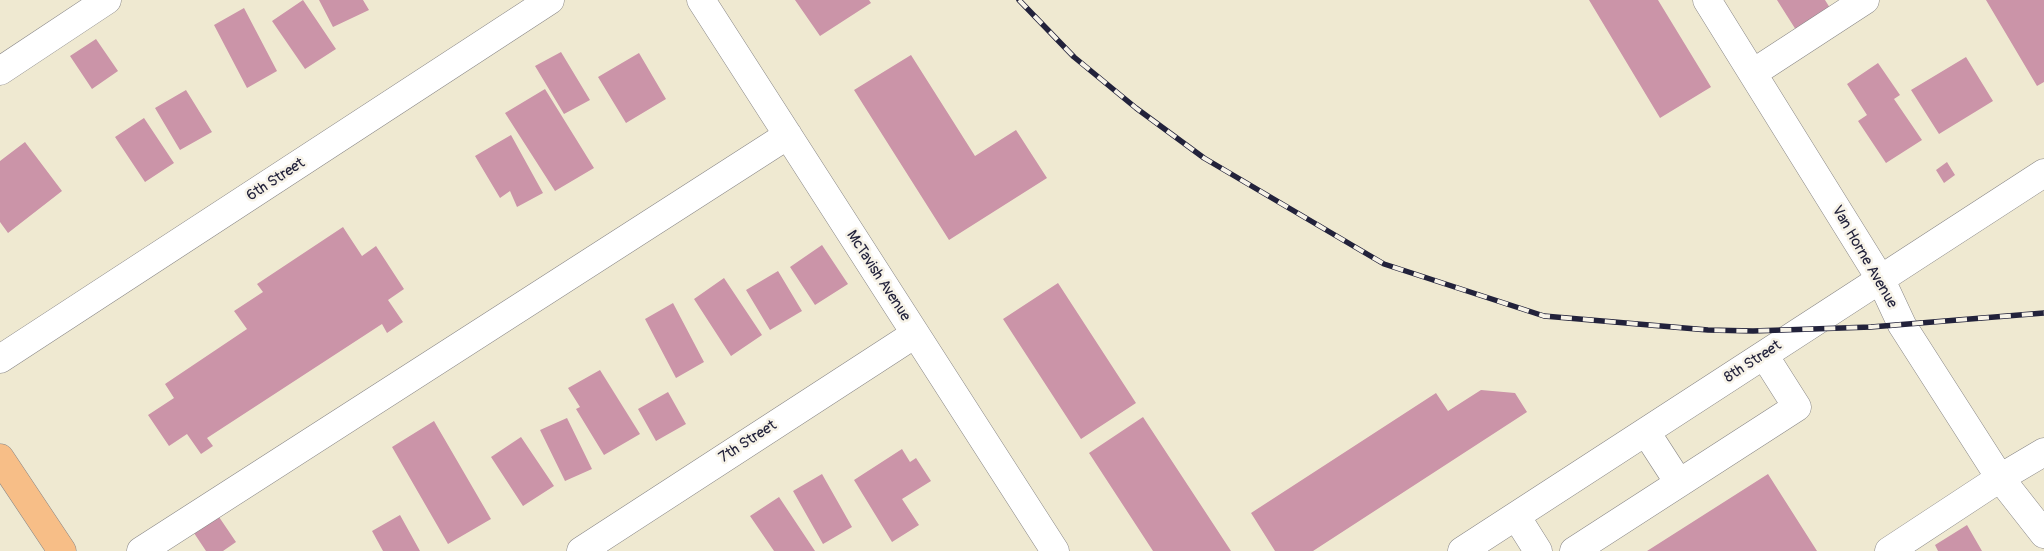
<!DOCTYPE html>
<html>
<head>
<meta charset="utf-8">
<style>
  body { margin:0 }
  canvas { display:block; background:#efe9d1 }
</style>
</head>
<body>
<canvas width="2044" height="551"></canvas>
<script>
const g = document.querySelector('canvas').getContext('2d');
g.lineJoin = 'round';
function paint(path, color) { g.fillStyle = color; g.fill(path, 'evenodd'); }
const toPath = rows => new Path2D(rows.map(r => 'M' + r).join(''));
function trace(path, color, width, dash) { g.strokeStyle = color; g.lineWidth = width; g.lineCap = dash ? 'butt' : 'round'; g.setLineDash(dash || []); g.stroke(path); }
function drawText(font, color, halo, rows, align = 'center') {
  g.font = font + ' Pangolin,sans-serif'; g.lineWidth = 5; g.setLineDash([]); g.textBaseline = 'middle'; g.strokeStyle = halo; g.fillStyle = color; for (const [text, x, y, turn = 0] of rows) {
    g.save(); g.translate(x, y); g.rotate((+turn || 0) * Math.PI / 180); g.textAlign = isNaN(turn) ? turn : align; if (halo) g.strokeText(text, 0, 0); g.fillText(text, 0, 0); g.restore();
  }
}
paint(toPath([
  [303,0,336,49,305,69,272,21],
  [319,0,363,0,369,10,333,27],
  [795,0,869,0,871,3,820,36],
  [1589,0,1658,0,1711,87,1660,118],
  [1777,0,1825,0,1830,8,1796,30],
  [1986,0,2044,0,2044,82,2037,86],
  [244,8,277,71,247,88,214,25],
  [96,39,118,71,92,89,70,56],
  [561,52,590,100,564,114,535,66],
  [639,53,666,99,626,123,598,77],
  [911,55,975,156,1016,130,1047,178,949,240,854,90],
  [1966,57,1993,101,1939,134,1911,90],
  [1878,63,1900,95,1894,99,1922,140,1886,163,1858,121,1867,115,1847,84],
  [545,89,594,168,555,191,505,113],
  [186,90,212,132,180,150,155,108],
  [144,118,174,163,145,182,115,137],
  [511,135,543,193,517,207,510,191,500,198,475,156],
  [25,142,62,191,8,233,0,222,0,161],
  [1947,162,1955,175,1944,183,1936,170],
  [343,227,362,256,376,246,404,289,388,300,403,322,387,333,382,324,207,438,213,446,201,454,187,434,169,446,148,415,174,398,165,384,247,329,234,311,263,292,257,284],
  [822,245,848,284,815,305,790,267],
  [778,271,802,311,770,330,746,290],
  [724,278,762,335,731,356,694,299],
  [1058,283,1136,403,1081,439,1003,319],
  [673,303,704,362,676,378,645,319],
  [600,370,640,434,604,455,576,409,580,407,568,388],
  [1481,390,1515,393,1527,412,1313,551,1275,551,1251,513,1436,393,1448,411],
  [668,392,686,424,656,441,638,409],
  [1143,417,1231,551,1153,551,1089,453],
  [567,418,592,469,565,481,540,430],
  [434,421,491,519,448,544,392,447],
  [521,437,554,486,523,506,491,457],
  [902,449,910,462,916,458,931,481,902,499,919,525,892,542,854,480],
  [822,474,852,527,823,544,793,491],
  [1768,474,1817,551,1647,551],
  [779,497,815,551,774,551,750,516],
  [217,514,236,542,223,551,206,551,192,530],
  [400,515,420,551,383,551,372,531],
  [1967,525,1982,551,1938,551,1935,545]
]), '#cb94a8');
const minor = toPath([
  [701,0,1055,551],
  [1707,0,1881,280,1902,325,2000,478,2044,534],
  [0,71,107,0],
  [1753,73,1865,0],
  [0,359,550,0],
  [1646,432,1679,483],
  [1516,516,1538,551],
  [141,551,788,135],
  [581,551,915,334],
  [1462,551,2044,173],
  [1574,551,1797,407,1764,355],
  [1889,551,2000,478,2044,452]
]);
const major = toPath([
  [0,458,62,551]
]);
trace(minor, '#888686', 29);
trace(major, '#888686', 29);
trace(minor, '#fff', 28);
trace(major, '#f7be87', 28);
const rail = toPath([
  [1019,0,1074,57,1136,108,1204,158,1384,264,1544,316,1708,330,1753,331,1871,327,2044,313]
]);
trace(rail, '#22223b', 5.5);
trace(rail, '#f7f3e8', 4, [11]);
drawText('15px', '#22223b', '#f7f3e8', [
  ["6th Street",276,180,-33],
  ["Van Horne Avenue",1864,257,60],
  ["McTavish Avenue",878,276,57],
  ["8th Street",1753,362,-33],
  ["7th Street",748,442,-33]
]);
</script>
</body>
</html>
